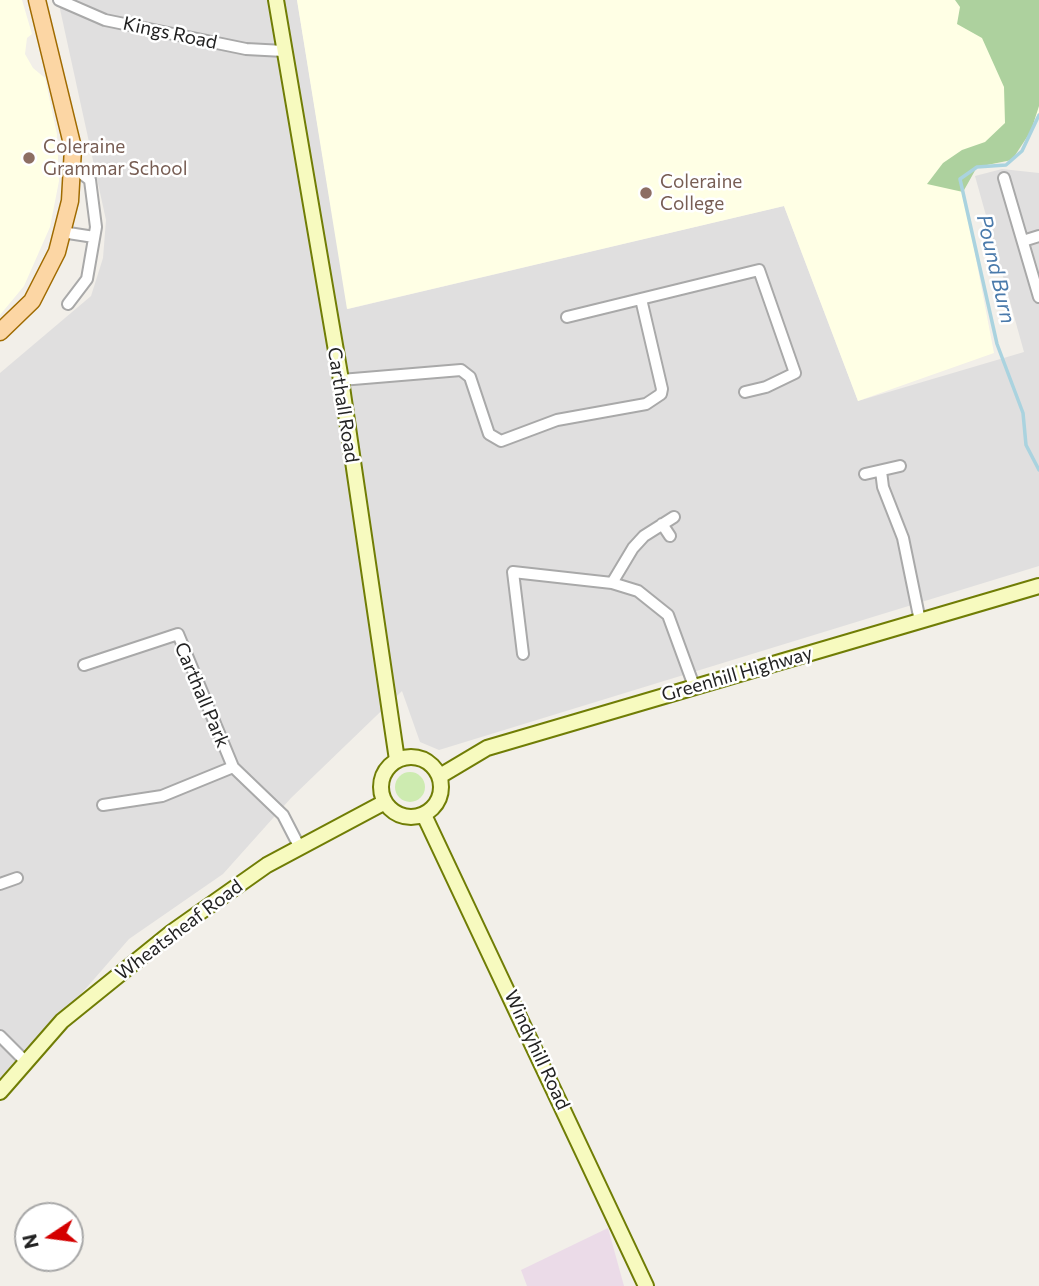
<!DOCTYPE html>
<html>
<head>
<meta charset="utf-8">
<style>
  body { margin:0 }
  #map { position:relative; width:1039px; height:1286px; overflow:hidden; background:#f2efe9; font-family:Commissioner,sans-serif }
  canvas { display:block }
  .north { position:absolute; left:14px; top:1202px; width:70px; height:70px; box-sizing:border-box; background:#fff; border:2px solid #a7a7a7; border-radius:50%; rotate:257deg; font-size:19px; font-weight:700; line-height:28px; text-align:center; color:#222 }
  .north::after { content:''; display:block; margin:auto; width:24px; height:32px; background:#d40000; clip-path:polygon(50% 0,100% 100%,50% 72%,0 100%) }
</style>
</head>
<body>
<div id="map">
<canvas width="1039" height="1286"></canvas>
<div class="north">N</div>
</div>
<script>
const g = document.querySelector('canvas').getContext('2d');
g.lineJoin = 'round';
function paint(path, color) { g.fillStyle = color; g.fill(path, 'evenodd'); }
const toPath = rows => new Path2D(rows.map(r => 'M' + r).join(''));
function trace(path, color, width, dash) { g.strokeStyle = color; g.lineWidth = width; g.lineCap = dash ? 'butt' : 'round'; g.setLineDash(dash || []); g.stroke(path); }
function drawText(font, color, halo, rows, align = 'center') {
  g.font = font + ' Commissioner,sans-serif'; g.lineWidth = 5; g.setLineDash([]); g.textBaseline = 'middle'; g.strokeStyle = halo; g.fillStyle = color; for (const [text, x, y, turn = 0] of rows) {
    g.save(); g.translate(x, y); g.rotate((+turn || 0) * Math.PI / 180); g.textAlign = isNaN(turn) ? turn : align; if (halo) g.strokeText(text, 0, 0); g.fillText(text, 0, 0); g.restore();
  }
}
paint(toPath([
  [58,0,297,0,348,309,784,206,858,401,1024,352,975,176,1002,169,1039,173,1039,566,439,750,420,742,402,691,291,798,223,874,129,939,0,1087,0,373,91,296,103,258,106,220]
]), '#e0dfdf');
paint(toPath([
  [608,1228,624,1286,527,1286,521,1270]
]), '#ebdbe8');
paint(toPath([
  [0,0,22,0,32,34,27,38,25,54,33,68,45,78,57,134,59,181,50,227,24,286,0,315],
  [297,0,1039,0,1039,112,1012,160,977,167,961,181,994,353,858,401,784,206,347,309]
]), '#ffffe5');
paint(toPath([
  '395 787a15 15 0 1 1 30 0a15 15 0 1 1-30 0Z'
]), '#cdebb0');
paint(toPath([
  [955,0,1039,0,1039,106,1031,131,1012,160,977,167,963,192,927,184,943,163,962,150,985,142,1005,123,1004,87,982,38,957,24,960,7]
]), '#add19e');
trace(toPath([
  [1039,115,1022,151,1006,165,977,167,960,179,997,344,1023,413,1026,445,1039,470]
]), '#aad3df', 3.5);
const minor = toPath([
  [59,0,105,20,246,49,284,51],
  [1004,178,1039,297],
  [62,232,94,237],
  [1023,241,1039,236],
  [68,304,87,279,96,227,90,180,72,166],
  [567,317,759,270,795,373,766,387,745,392],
  [341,380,461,370,470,377,489,434,501,441,557,420,646,404,661,394,662,389,641,299],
  [881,471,883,487,903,538,920,621],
  [865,474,900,466],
  [662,524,670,536],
  [612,583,633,548,644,536,674,517],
  [523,654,513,572,612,583,638,591,668,615,694,686],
  [84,665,178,634,233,767,283,815,299,846],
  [103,805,162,796,233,767],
  [0,884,17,878],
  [0,1036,26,1062]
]);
const secondary = toPath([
  [276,0,341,380,397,760],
  '381 787a30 30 0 1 1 60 0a30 30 0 1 1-60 0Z',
  [440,776,487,748,1039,586],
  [424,815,646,1286],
  [0,1092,62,1021,172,932,267,865,385,802]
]);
const primary = toPath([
  [0,332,32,301,57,252,70,201,73,148,37,0]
]);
trace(minor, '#a9a9a9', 14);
trace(secondary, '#707d05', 18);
trace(primary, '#a06b00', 19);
trace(minor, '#fff', 10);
trace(secondary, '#f7fabf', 14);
trace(primary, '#fcd6a4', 16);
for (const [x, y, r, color] of [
  [29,158,7,"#8d6e63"],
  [646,193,7,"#8d6e63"]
]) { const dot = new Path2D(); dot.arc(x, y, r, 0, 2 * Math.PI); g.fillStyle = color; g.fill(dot); trace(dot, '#fff', 2.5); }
drawText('19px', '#222', '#fff', [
  ["Kings Road",170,33,12],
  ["Carthall Road",343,405,81],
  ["Greenhill Highway",737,674,-16],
  ["Carthall Park",202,695,67],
  ["Wheatsheaf Road",179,930,-37],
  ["Windyhill Road",537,1050,65]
]);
drawText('19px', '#785e54', '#fff', [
  ["Coleraine",43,147],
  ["Grammar School",43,169],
  ["Coleraine",660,182],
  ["College",660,204]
], 'left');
drawText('italic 21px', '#4a7aab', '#fff', [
  ["Pound Burn",996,269,77]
]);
</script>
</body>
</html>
